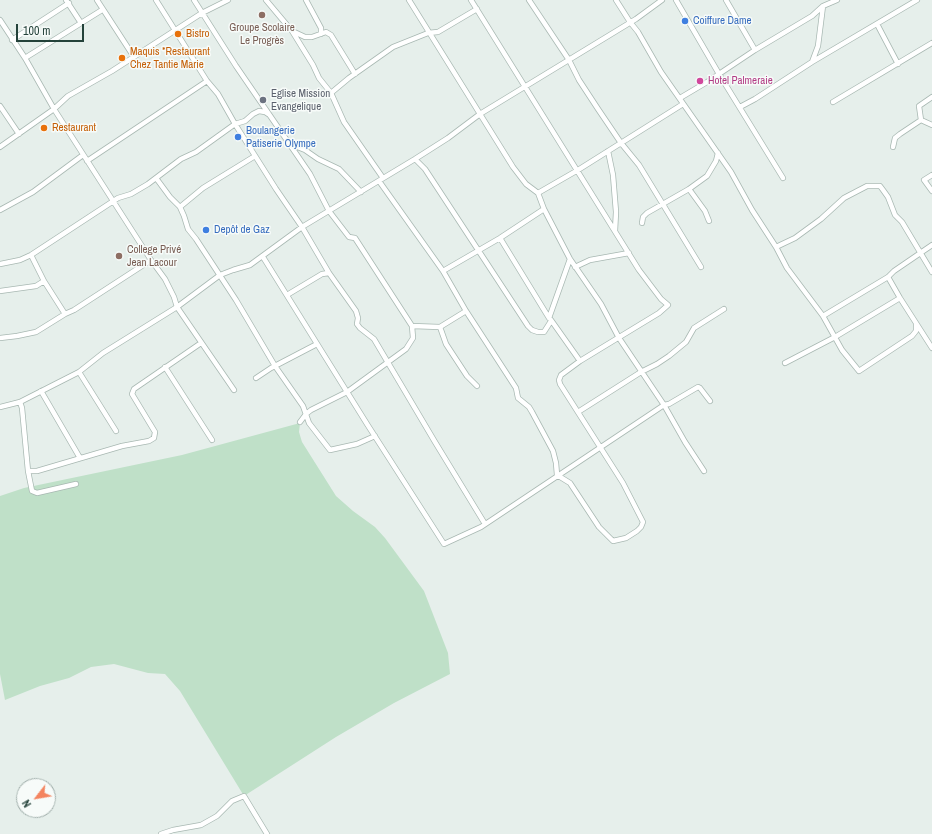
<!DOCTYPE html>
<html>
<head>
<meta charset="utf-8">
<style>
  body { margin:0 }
  #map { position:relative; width:932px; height:834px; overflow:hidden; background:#e6efeb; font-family:"Archivo Narrow",sans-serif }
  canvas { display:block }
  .north { position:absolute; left:16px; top:778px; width:40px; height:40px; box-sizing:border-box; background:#f7fbf9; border:1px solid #a3b1ad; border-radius:50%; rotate:239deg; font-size:11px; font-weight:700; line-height:16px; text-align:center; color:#24423a }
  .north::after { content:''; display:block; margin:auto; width:14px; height:18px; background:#f4845f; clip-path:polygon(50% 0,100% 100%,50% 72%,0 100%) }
  .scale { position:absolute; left:16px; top:24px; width:68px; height:18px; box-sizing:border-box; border:2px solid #24423a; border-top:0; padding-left:5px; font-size:12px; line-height:14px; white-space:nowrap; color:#24423a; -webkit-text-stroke:3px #f7fbf9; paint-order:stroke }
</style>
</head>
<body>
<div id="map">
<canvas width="932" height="834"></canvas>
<div class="north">N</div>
<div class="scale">100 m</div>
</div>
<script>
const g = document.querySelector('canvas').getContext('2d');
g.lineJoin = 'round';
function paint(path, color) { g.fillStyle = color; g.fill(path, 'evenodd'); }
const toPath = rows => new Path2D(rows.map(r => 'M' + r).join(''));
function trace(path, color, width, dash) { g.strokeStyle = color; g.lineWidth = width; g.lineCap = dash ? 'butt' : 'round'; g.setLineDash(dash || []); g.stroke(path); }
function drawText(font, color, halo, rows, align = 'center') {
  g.font = font + ' "Archivo Narrow",sans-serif'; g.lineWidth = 3; g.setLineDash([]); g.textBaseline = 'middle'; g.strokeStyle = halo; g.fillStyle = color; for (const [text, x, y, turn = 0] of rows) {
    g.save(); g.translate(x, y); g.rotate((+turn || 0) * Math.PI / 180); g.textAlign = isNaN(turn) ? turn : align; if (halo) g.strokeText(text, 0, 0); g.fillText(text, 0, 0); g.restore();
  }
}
paint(toPath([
  [300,423,299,432,302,442,336,496,353,511,375,527,385,538,424,591,448,653,450,674,394,703,336,737,244,796,180,691,165,674,148,673,114,664,91,667,69,678,40,686,5,700,0,674,0,496,24,488,182,455]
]), '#bfe0c8');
const street = toPath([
  [66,0,81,23],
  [97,0,134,57],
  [156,0,207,81,218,94,235,124,276,189,302,227,329,273,356,311,358,318,357,324,360,328,374,339,435,442,485,524],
  [194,0,236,66,310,174,329,211,349,237,355,238,412,326],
  [266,0,292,31,313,65,319,78,331,93,344,122,383,178],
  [306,0,321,28,321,34],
  [409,0,513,167,526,184,538,193,544,209,500,238,443,271],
  [529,0,569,60,579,80,598,109,621,143,639,165,701,267],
  [616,0,630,22,638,32,661,72,731,172,752,210,776,247,787,268,823,316,842,350,859,371,912,336,916,331,916,324],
  [676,0,719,74,783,178],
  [726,0,755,50],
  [0,20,25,58,54,109,151,260,165,279,174,297,177,307,234,390],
  [877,24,898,64],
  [292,31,305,37,312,37,326,32,331,35,355,74],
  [12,40,69,3],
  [25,58,102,10],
  [812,62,917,0],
  [331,93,349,78,393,47,428,33,438,32,477,9],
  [932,97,919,106,921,120,932,125],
  [680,98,707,82,755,50,812,16,823,6,837,0],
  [833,102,932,43],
  [0,106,19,134],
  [740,107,755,99,812,62,818,46,823,6],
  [291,143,295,146,305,150,318,159,339,169,361,192],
  [0,147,54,109,68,96,112,71,202,13,228,0],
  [893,147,895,138,900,134,921,120],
  [608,151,613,175,616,212,615,231],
  [415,159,425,169,528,326,532,330,538,332,544,332,551,321],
  [87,161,207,81],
  [932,175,924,180,932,191],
  [156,178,170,197,180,207,184,216,188,229,196,239,236,300,275,366,303,406,309,423,330,450,357,444,375,436],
  [379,181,443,271,466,311,516,388,518,398,529,407,532,412,553,451,556,463,557,475,570,483,599,527,613,541,626,538,637,531,641,527,643,522,623,483,560,384,559,380,561,375,580,361,659,313,668,305,661,299,639,270,471,0],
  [689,189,705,211,709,221],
  [538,193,578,170,683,104],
  [180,207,203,188,255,156],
  [544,209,570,259,601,304,619,338,664,405,685,442,704,471],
  [0,210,33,192,83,155],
  [642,223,643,217,647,213,689,189,707,176,716,161,718,153],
  [500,238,549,318,570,259],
  [776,247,795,238,821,219,844,198,867,186,880,186,883,190,888,197,895,215,902,222,932,272],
  [31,255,44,281,65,314],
  [263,257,367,424,444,544,481,527,664,405,669,404,698,387,700,388,710,401],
  [0,264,20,260,31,255,118,198,131,194,148,184,181,159,196,152,235,124,245,121,253,114,259,111,265,112,268,114],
  [575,267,590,260,629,253],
  [888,277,900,298,932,348],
  [0,291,36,286,44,281],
  [287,295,322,274,329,273],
  [823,316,888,277,894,271,932,245],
  [551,320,580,361],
  [440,327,446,344,467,376,477,386],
  [0,338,17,336,36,332,65,314,74,310,151,260],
  [785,363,835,337,900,298],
  [165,367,212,440],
  [79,372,116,431],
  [256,378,271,368,317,344],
  [41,391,80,458],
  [20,402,22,408,28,471,32,491,37,493,76,484],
  [0,407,20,402,79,372,103,353,177,307,220,275,233,270,250,265,302,227,415,159,448,138,480,114,636,19,662,0],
  [578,412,641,372,657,364,669,356,686,342,694,328,724,309],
  [300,422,306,414,311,410,347,392,406,349,413,338,412,326,440,327,466,311],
  [28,471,37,471,122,446,149,441,154,438,155,432,132,394,134,389,201,343],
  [161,834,173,830,201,825,217,816,232,801,244,796,267,834]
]);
trace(street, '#a8b8b2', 6);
trace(street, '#fff', 4.5);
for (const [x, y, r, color] of [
  [262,15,4,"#8d6e63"],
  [685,21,4,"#3f7fe0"],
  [178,34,4,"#e8710a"],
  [122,58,4,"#e8710a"],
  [700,81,4,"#d1479c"],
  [263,100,4,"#6b7280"],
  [44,128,4,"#e8710a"],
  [238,137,4,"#3f7fe0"],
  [206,230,4,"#3f7fe0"],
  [119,256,4,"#8d6e63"]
]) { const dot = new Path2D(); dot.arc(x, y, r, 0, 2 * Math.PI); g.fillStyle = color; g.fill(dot); trace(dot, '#f7fbf9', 1.5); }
drawText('11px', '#366cbe', '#f7fbf9', [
  ["Coiffure Dame",693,21],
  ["Boulangerie",246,131],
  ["Patiserie Olympe",246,144],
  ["Depôt de Gaz",214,230]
], 'left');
drawText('11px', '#785e54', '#f7fbf9', [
  ["Groupe Scolaire",262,28],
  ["Le Progrès",262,41],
  ["College Privé",127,250,"left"],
  ["Jean Lacour",127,263,"left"]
]);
drawText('11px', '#c56008', '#f7fbf9', [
  ["Bistro",186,34],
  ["Maquis *Restaurant",130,52],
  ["Chez Tantie Marie",130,65],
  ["Restaurant",52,128]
], 'left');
drawText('11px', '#b23c85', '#f7fbf9', [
  ["Hotel Palmeraie",708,81]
], 'left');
drawText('11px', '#5b616d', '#f7fbf9', [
  ["Eglise Mission",271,94],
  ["Evangelique",271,107]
], 'left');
</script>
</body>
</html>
